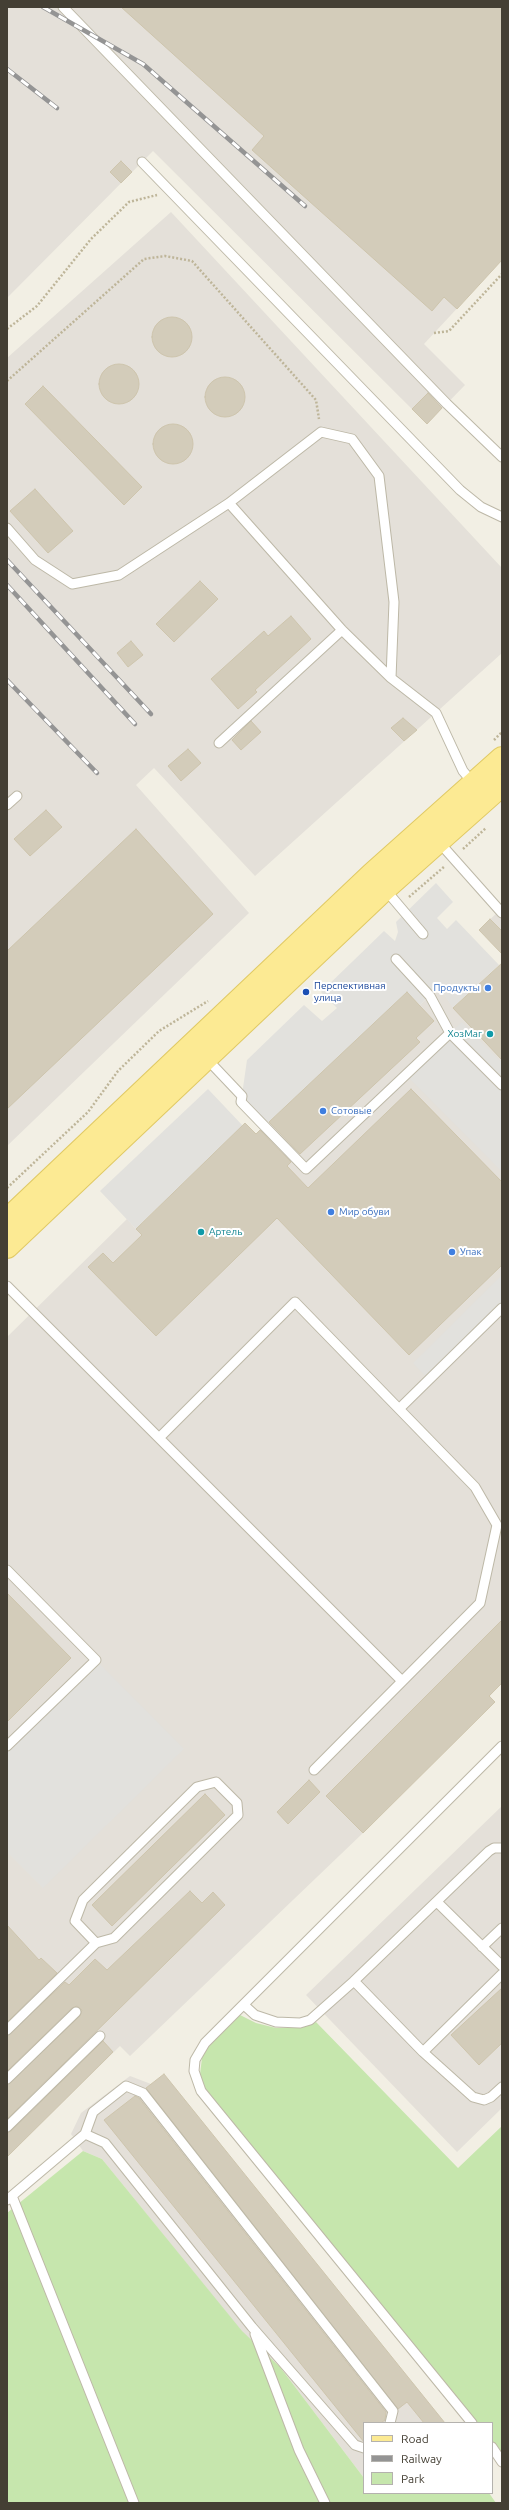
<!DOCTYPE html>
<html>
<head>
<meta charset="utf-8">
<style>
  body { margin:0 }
  #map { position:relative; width:509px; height:2510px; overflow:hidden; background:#f2efe4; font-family:Ubuntu,sans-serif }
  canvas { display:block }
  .frame { position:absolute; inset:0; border:8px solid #443f34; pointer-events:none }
  .legend { position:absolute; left:363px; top:2422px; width:130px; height:72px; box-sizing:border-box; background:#fff; border:1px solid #b4b2ae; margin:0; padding:5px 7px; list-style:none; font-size:12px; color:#443f34 }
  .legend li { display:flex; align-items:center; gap:8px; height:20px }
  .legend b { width:20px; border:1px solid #b4b2ae }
</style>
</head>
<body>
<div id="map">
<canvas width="509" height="2510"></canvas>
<div class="frame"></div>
<ul class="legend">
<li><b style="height:5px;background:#fcea93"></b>Road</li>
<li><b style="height:5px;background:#949494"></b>Railway</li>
<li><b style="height:11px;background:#c6e6ad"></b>Park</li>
</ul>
</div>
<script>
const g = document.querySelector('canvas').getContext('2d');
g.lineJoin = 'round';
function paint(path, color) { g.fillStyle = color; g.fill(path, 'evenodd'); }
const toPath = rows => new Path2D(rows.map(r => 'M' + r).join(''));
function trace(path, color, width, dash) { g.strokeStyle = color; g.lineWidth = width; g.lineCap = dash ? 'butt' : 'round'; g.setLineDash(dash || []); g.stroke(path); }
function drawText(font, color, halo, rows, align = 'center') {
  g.font = font + ' Ubuntu,sans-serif'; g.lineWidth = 4; g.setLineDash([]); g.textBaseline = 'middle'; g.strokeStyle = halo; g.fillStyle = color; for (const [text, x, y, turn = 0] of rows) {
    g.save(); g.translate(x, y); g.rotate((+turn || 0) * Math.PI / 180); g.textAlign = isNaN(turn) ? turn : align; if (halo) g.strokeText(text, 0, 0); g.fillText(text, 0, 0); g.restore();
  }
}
paint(toPath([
  [7,7,502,7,502,260,424,344,465,385,427,424,153,151,7,298],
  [171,212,502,568,502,653,255,876,154,768,136,785,249,913,7,1146,7,358],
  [502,908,502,954,479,930],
  [502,963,502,1683,490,1696,495,1702,363,1833,130,2056,120,2046,7,2157,7,1337,127,1219,136,1229,256,1134,407,992,420,1005,439,987,454,1008],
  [502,1806,502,2108,457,2152,306,1995],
  [164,2074,445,2423,364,2423,364,2478,280,2367,242,2332,102,2159,83,2151,71,2134,81,2113,130,2076,151,2084]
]), '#e4e0d9');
paint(toPath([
  [240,2015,256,2023,276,2028,301,2028,316,2022,458,2168,502,2126,502,2457,492,2442,492,2423,477,2423,205,2088,200,2074,202,2058,206,2049],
  [83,2151,102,2159,242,2331,280,2367,364,2478,364,2493,489,2493,496,2503,7,2503,7,2213]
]), '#c6e6ad');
paint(toPath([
  [436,883,453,902,437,918,447,929,456,920,499,965,453,1008,439,987,420,1005,407,993,265,1126,241,1102,247,1060,304,1005,322,1021,337,1008,321,992,384,931,395,941,398,932,396,922],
  [462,1022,502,1063,502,1172,406,1075],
  [208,1089,243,1126,136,1229,100,1191],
  [502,1275,502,1308,429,1380,413,1363],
  [96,1660,184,1749,43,1888,7,1852,7,1747]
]), '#e2e1dd');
const building = toPath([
  [121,7,502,7,502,260,457,309,444,297,432,311,252,150,264,136,121,7],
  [121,161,132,172,121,183,110,172,121,161],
  '152 337a20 20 0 1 1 40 0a20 20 0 1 1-40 0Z',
  '99 384a20 20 0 1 1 40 0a20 20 0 1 1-40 0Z',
  '205 397a20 20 0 1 1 40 0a20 20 0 1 1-40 0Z',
  [43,386,142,487,124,505,25,404,43,386],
  [428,393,442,408,427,424,412,409,428,393],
  '153 444a20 20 0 1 1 40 0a20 20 0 1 1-40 0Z',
  [35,489,73,531,48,553,10,511,35,489],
  [200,581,218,599,174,642,156,624,200,581],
  [291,616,311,639,255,690,257,692,238,709,211,679,264,631,268,636,291,616],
  [131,641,143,655,128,667,117,653,131,641],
  [403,718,417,730,404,741,391,728,403,718],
  [251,721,261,732,241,750,232,740,251,721],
  [188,749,201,763,181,781,168,766,188,749],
  [46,810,62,827,30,856,14,839,46,810],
  [136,829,213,914,7,1109,7,951,136,829],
  [490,919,502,931,502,954,479,930,490,919],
  [502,963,502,1060,453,1008,502,963],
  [407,992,434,1021,416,1038,420,1042,300,1154,269,1122,407,992],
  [411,1089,502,1182,502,1265,409,1355,277,1218,156,1336,88,1267,103,1253,113,1263,142,1235,136,1229,245,1123,256,1134,260,1130,291,1162,287,1166,308,1188,411,1089],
  [7,1593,71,1658,7,1722,7,1593],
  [502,1620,502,1683,489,1696,495,1702,363,1833,326,1796,502,1620],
  [309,1780,320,1792,288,1824,277,1812,309,1780],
  [205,1794,225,1815,112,1926,92,1905,205,1794],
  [190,1891,202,1903,213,1892,225,1905,7,2119,7,2085,80,2016,82,2010,77,2006,72,2008,7,2071,7,2036,65,1982,69,1985,95,1959,107,1970,190,1891],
  [7,1925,39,1960,41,1958,57,1973,7,2022,7,1925],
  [502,1988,502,2043,479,2065,451,2035,502,1988],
  [103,2041,113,2052,7,2157,7,2133,11,2131,103,2041],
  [164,2074,445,2423,424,2423,407,2402,398,2409,146,2088,164,2074],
  [135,2096,139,2098,386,2412,385,2420,381,2423,364,2423,364,2442,104,2120,135,2096]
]);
paint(building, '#d3ccba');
trace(building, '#cec5ad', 1);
const service = toPath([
  [63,7,447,404,502,457],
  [142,162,460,490,481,507,502,517],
  [229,503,342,630,391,678,436,713,463,771,474,784],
  [7,528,35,560,72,584,119,575,229,503,321,432,352,439,379,476,394,602,391,678],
  [219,743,342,630],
  [7,805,17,796],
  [438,841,502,913],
  [384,888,423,934],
  [396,959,430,996,450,1033,502,1085],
  [206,1058,242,1096,241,1102,306,1169,450,1033],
  [7,1286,402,1681],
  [399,1409,502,1308],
  [159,1438,295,1302,475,1487,497,1525,480,1603,314,1770],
  [7,1570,96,1660,7,1746],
  [437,1902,502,1966],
  [482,1947,502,1928],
  [354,1981,423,2052,473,2097,484,2100,491,2097,502,2087],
  [244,2005,255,2015,276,2022,300,2023,310,2020,354,1981,489,1851,494,1848,502,1848],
  [7,2030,96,1943,114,1938,238,1815,237,1803,216,1782,197,1787,83,1900,75,1921,96,1943],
  [423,2052,502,1974],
  [7,2079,76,2012],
  [7,2127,100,2036],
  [85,2134,105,2143,252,2327,355,2445,364,2448],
  [12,2196,134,2503],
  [7,2200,85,2134,93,2112,126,2086,143,2093,393,2411,390,2423],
  [255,2334,299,2450,325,2503],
  [472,2423,201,2091,194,2071,195,2060,205,2043,502,1746],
  [492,2447,502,2462]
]);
const primary = toPath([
  [7,1220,372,874,502,758],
  [7,1247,385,889,502,785]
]);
trace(service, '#bdb8a7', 11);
trace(primary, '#e0c964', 24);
trace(toPath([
  [7,329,37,306,91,239,129,202,157,195],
  [434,333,449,331,502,274],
  [7,381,144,259,165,256,192,261,316,400,319,419],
  [494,740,502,732],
  [463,849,486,828],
  [409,897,445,866],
  [7,1188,88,1112,118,1071,159,1031,208,1001]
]), '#beb599', 2.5, [2, 2]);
trace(service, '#fff', 9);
trace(primary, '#fcea93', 22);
const rail = toPath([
  [43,7,143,64,305,206],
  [7,69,57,108],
  [7,560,151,714],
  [7,585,135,724],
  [7,680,97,773]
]);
trace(rail, '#949494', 4.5);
trace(rail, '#fff', 3, [9]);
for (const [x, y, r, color] of [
  [488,988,4,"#3f7fe0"],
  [306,992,4,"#1a4fb4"],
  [490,1034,4,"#0f9aa8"],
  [323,1111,4,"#3f7fe0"],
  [331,1212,4,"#3f7fe0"],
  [201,1232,4,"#0f9aa8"],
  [452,1252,4,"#3f7fe0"]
]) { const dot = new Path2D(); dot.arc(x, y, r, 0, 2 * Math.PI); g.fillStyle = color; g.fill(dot); trace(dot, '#fff', 1.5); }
drawText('10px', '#164399', '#fff', [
  ["Перспективная",314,986],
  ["улица",314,998]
], 'left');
drawText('10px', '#366cbe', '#fff', [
  ["Продукты",480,988,"right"],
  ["Сотовые",331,1111],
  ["Мир обуви",339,1212],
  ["Упак",460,1252]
], 'left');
drawText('10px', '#0d838f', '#fff', [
  ["ХозМаг",482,1034],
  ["Артель",209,1232,"left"]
], 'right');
</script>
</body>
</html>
